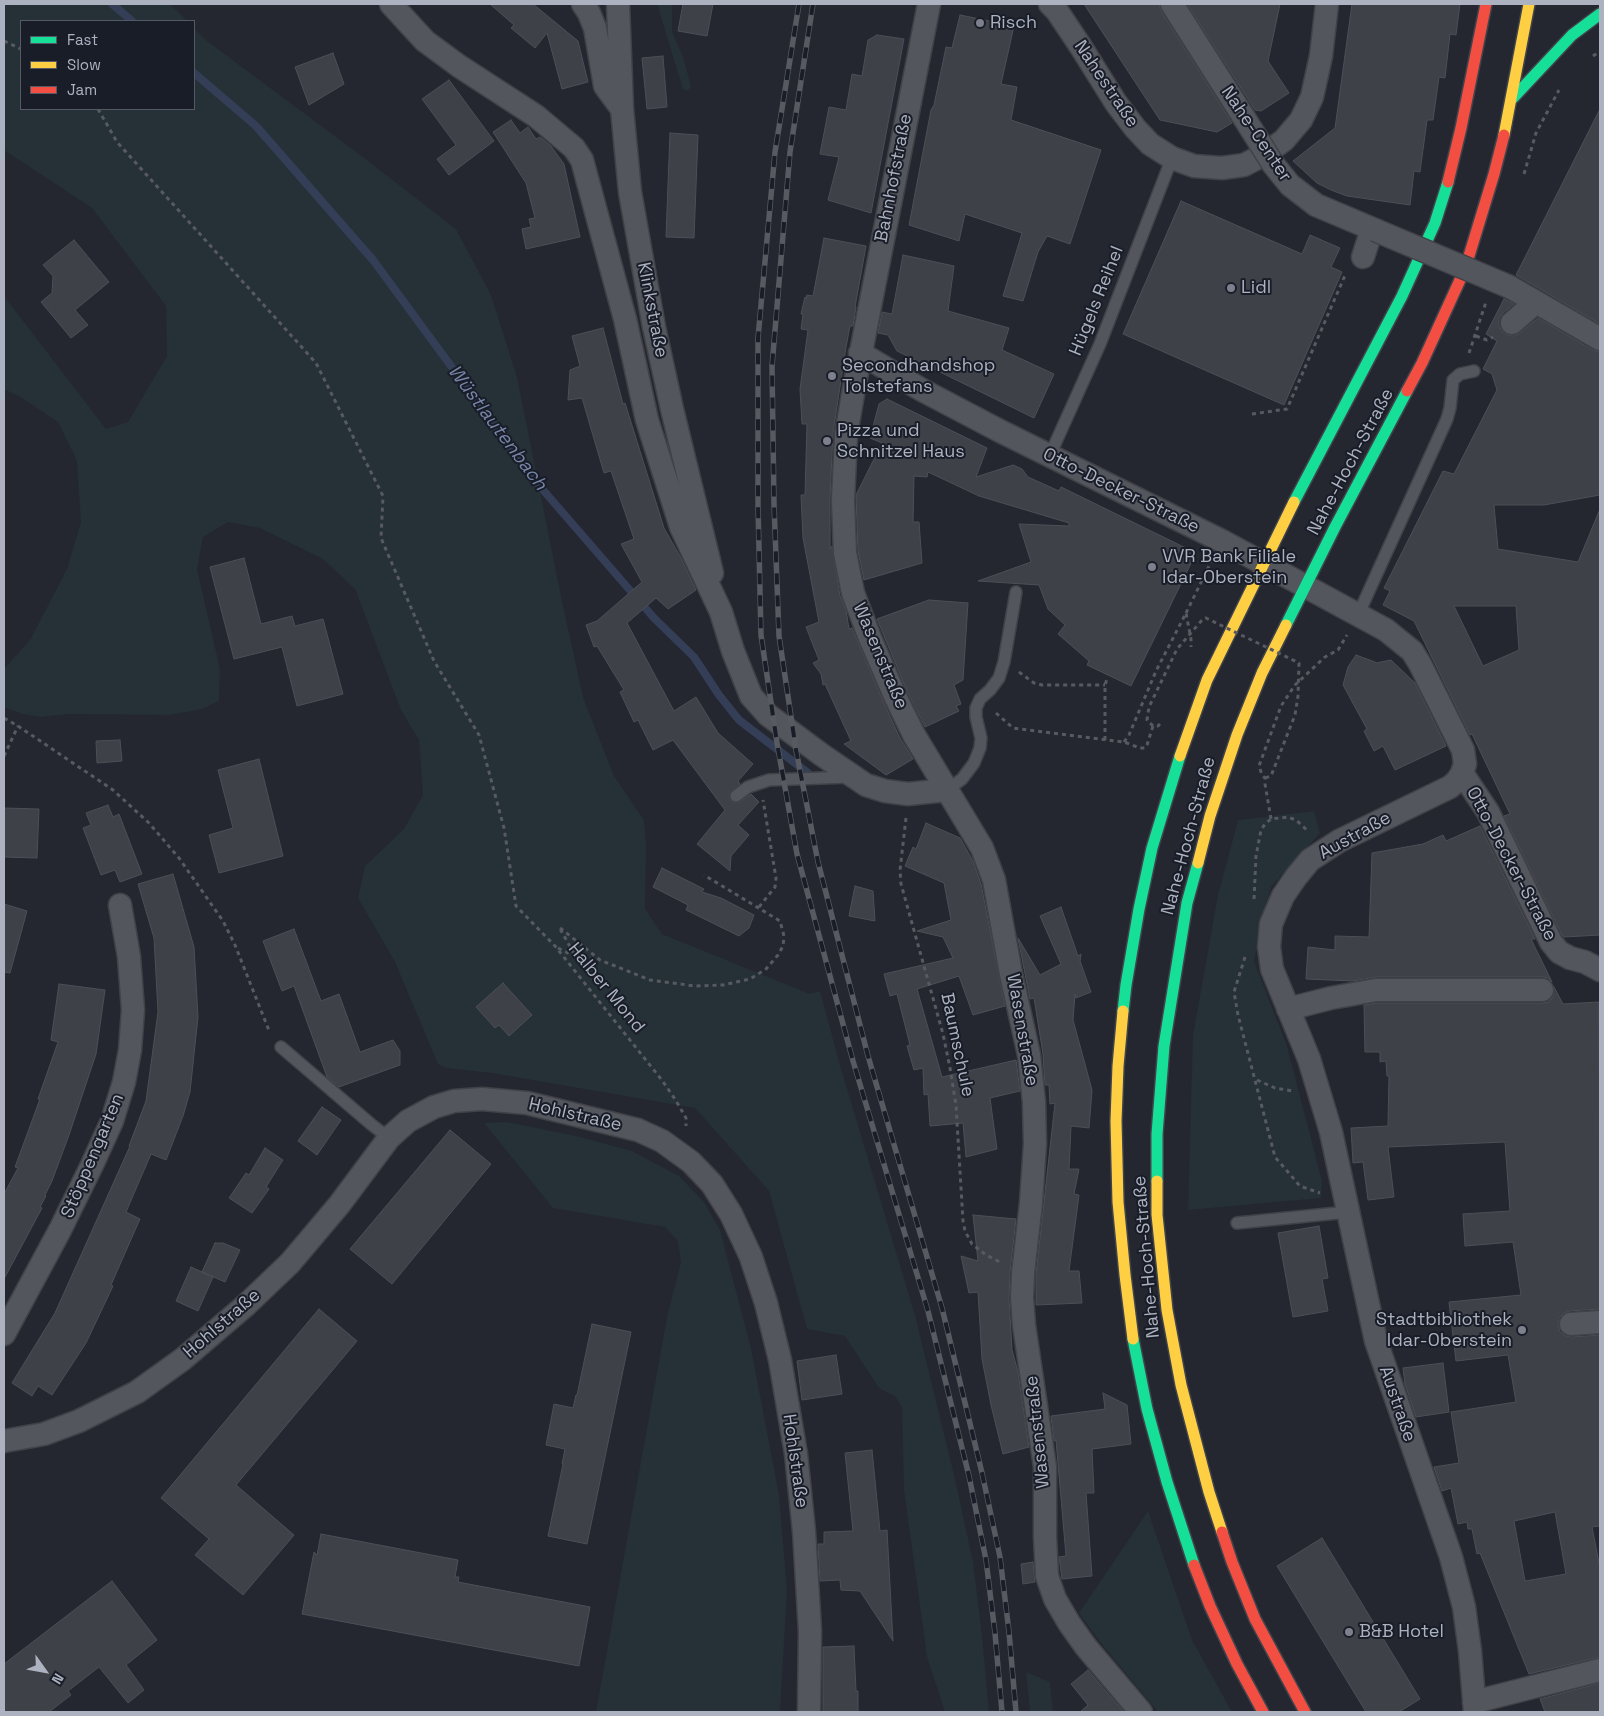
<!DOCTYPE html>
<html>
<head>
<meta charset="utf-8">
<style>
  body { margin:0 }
  #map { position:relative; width:1604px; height:1716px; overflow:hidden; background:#24272f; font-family:"Space Grotesk",sans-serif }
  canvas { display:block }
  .frame { position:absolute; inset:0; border:5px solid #adb2c1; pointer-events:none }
  .legend { position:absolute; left:20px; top:20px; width:175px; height:90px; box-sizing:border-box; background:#191d28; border:1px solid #545965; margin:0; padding:6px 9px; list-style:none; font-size:15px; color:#adb2c1 }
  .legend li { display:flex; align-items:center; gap:10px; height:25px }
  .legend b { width:25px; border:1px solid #545965 }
  .north { position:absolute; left:20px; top:1646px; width:50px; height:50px; -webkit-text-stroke:4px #191d28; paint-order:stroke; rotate:122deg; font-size:14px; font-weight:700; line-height:20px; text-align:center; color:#adb2c1 }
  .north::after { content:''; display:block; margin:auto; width:18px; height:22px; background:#adb2c1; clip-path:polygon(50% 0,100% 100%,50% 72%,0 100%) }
</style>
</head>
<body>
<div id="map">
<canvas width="1604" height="1716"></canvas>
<div class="frame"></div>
<ul class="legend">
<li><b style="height:6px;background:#16e098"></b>Fast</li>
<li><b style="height:6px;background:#ffcf43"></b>Slow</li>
<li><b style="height:6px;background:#f24e42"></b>Jam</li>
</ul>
<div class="north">N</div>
</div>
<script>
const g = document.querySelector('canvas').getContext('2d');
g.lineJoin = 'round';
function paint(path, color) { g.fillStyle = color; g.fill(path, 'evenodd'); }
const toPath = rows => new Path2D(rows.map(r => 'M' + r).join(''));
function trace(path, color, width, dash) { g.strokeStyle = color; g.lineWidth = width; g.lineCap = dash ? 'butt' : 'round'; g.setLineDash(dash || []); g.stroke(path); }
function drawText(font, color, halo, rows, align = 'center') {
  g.font = font + ' "Space Grotesk",sans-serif'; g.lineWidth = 4; g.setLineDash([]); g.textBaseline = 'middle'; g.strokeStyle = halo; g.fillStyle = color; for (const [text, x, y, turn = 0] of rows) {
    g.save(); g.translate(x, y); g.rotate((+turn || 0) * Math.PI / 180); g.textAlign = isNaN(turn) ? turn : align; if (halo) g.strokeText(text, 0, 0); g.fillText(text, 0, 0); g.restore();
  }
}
paint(toPath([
  [4,4,170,4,187,21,21,21,21,109,194,109,194,28,207,41,359,154,456,229,491,295,517,377,562,601,583,697,614,776,644,820,646,845,645,909,662,934,810,994,820,991,840,1065,915,1315,955,1479,973,1562,982,1635,989,1712,945,1712,927,1657,904,1490,902,1408,896,1397,879,1388,845,1336,807,1329,769,1191,695,1108,492,1073,446,1068,438,1064,395,962,358,898,365,866,404,829,423,795,419,740,401,710,355,589,323,559,260,528,228,522,203,537,197,569,220,669,219,701,202,709,169,715,69,714,40,717,23,714,4,707,4,669,30,640,67,569,81,522,77,461,58,422,22,398,4,389,4,296,106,429,128,422,167,356,166,306,92,208,4,150],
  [657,4,672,4,672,32,682,54,691,86,688,91,683,89],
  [1314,811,1320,833,1271,887,1254,961,1287,1046,1322,1181,1321,1198,1188,1210,1193,1035,1218,895,1238,820],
  [507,1122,576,1136,632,1151,679,1176,704,1202,720,1230,751,1348,779,1495,787,1591,780,1712,596,1712,667,1317,681,1262,678,1241,665,1227,553,1208,484,1123],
  [1148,1511,1192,1640,1232,1712,1158,1712,1103,1646,1079,1613],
  [1026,1672,1050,1682,1053,1712,1030,1712]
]), '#253136');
trace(toPath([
  [112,4,132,21],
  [194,73,256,126,373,260,537,483,654,618,694,657,719,695,739,720,808,773]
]), '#343e57', 8);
const building = toPath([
  [490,4,533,4,578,41,588,82,562,89,547,33,535,48,511,28,514,25,490,4],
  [683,4,713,4,707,36,678,31,683,4],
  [1084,4,1159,4,1161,11,1232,123,1217,132,1160,120,1084,4],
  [1187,4,1280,4,1268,61,1289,93,1261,111,1255,110,1187,4],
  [1352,4,1460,4,1456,35,1450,34,1445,78,1439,77,1433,120,1427,120,1420,172,1414,171,1410,205,1347,196,1331,190,1317,183,1293,161,1335,128,1352,4],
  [960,15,1014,26,1001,84,1017,87,1011,120,1101,150,1070,244,1047,236,1038,252,1023,301,1003,296,1022,233,965,214,959,241,909,225,931,110,934,105,946,47,952,48,960,15],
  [877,35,904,39,871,213,828,200,839,157,820,154,829,107,846,110,852,74,862,76,868,40,877,35],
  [333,53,344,84,309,105,295,67,333,53],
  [663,56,667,107,647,109,642,58,663,56],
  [449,80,494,141,449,175,437,159,456,145,422,99,449,80],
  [1600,109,1600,324,1516,275,1600,109],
  [511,120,520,133,528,127,536,139,540,137,551,146,564,164,580,237,526,249,522,229,531,227,529,219,535,218,526,183,493,132,511,120],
  [670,133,698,135,694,238,666,237,670,133],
  [1181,201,1302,254,1310,235,1340,248,1331,267,1342,272,1284,405,1123,334,1181,201],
  [824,238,866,246,855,307,856,307,853,326,850,326,846,347,833,433,830,499,830,549,832,546,840,596,846,610,849,629,852,628,883,701,900,738,913,759,886,775,844,744,851,741,825,684,823,685,821,674,813,663,819,660,806,627,819,622,803,538,801,495,805,495,807,424,802,424,800,389,808,330,801,329,803,314,801,314,805,297,806,298,807,295,813,296,824,238],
  [74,240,109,282,75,310,88,325,71,338,41,302,52,293,53,276,43,265,74,240],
  [903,255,954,266,948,311,1009,328,1002,350,1054,374,1034,418,897,351,888,335,878,333,882,312,892,314,903,255],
  [1504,299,1514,304,1503,313,1499,319,1499,326,1502,331,1507,335,1514,336,1520,333,1538,318,1593,350,1600,352,1600,495,1544,505,1494,505,1498,549,1578,562,1600,509,1600,935,1564,937,1562,935,1504,816,1510,814,1472,734,1470,735,1414,621,1383,605,1390,591,1384,588,1443,471,1454,474,1497,390,1492,374,1483,369,1497,341,1486,334,1504,299],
  [1454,606,1516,606,1519,650,1483,666,1454,606],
  [603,328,623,404,625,403,664,528,681,558,696,590,668,609,656,598,627,623,674,711,696,697,718,733,753,764,738,781,740,784,729,794,730,800,734,803,740,802,751,794,759,802,738,825,749,835,731,856,730,871,697,844,725,810,673,740,653,750,638,720,634,722,620,692,624,690,597,646,594,647,586,625,597,621,642,582,621,544,634,539,611,471,604,473,582,398,568,400,570,370,580,366,572,336,603,328],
  [887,399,987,448,976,477,1013,465,1022,469,1028,477,1059,491,1061,487,1196,553,1131,686,1087,665,1089,661,1058,634,1065,625,1048,609,1039,585,978,581,1031,562,1019,524,1069,526,1069,523,979,496,928,472,927,477,914,476,913,522,919,522,922,563,864,580,858,551,856,495,882,443,870,438,879,404,887,399],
  [244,558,261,624,292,616,295,626,323,619,343,694,297,706,282,647,234,659,210,567,244,558],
  [929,600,968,603,963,680,954,685,961,704,956,706,959,711,925,727,907,691,877,619,929,600],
  [1356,655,1375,662,1376,663,1391,660,1415,683,1446,746,1395,770,1383,746,1374,751,1364,731,1367,729,1343,685,1348,667,1356,655],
  [120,740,122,761,97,763,96,741,120,740],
  [259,759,283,856,219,873,209,835,233,828,218,770,259,759],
  [108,805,113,817,119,814,142,874,120,882,115,870,101,875,83,828,91,825,86,813,108,805],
  [4,808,39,809,37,858,4,857,4,808],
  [926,823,960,838,973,861,981,884,1005,1006,973,1015,959,976,917,989,942,1077,1016,1060,1020,1091,990,1098,997,1149,966,1157,963,1123,930,1126,928,1094,924,1095,923,1068,914,1070,907,1046,910,1045,897,994,890,996,884,974,953,958,943,937,917,931,951,920,944,883,905,866,913,847,916,849,926,823],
  [1480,826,1535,939,1531,939,1552,982,1548,978,1542,977,1376,977,1353,981,1306,979,1308,947,1335,950,1335,936,1369,937,1372,853,1423,844,1443,835,1446,841,1480,826],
  [662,868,704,889,702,892,721,898,754,915,749,928,739,936,686,910,688,905,653,887,662,868],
  [173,874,194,947,198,1017,190,1092,183,1116,166,1160,151,1154,126,1212,140,1219,111,1285,113,1286,86,1343,52,1395,38,1386,32,1396,12,1383,55,1313,130,1146,129,1146,146,1101,158,1012,154,938,138,884,173,874],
  [855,886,873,891,875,921,849,916,855,886],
  [4,904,27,911,10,973,4,972,4,904],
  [1061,907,1078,956,1081,954,1080,961,1091,992,1076,998,1075,994,1073,1020,1092,1090,1089,1128,1071,1126,1069,1169,1079,1169,1074,1194,1079,1195,1069,1271,1079,1271,1082,1303,1036,1305,1036,1274,1055,1103,1050,1104,1049,1085,1045,1085,1043,1054,1034,998,1030,999,1018,938,1040,975,1061,964,1040,916,1061,907],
  [294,929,321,1001,339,994,360,1052,393,1040,400,1051,400,1065,339,1087,327,1077,294,986,282,991,263,941,294,929],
  [503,983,532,1015,509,1036,499,1025,495,1028,476,1007,503,983],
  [59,984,105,990,96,1054,69,1135,52,1181,45,1195,46,1196,40,1207,42,1208,4,1279,4,1194,18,1168,15,1167,40,1099,38,1099,58,1042,51,1040,59,984],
  [1554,987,1563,1004,1599,1002,1600,1309,1570,1311,1564,1313,1559,1318,1558,1324,1560,1332,1566,1336,1572,1337,1600,1335,1600,1526,1592,1527,1600,1568,1600,1657,1529,1674,1480,1553,1477,1554,1472,1529,1468,1529,1467,1522,1458,1524,1451,1488,1442,1491,1434,1467,1459,1463,1451,1412,1516,1402,1508,1355,1456,1361,1449,1302,1521,1295,1513,1242,1465,1246,1463,1214,1510,1211,1505,1142,1388,1147,1394,1197,1368,1200,1363,1162,1353,1163,1351,1128,1388,1126,1389,1076,1387,1076,1386,1061,1380,1062,1380,1052,1365,1052,1364,1005,1377,1003,1542,1003,1548,1002,1553,997,1554,987],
  [1555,1512,1566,1574,1525,1581,1514,1521,1555,1512],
  [322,1107,341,1120,317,1155,298,1141,322,1107],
  [450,1130,491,1164,392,1284,350,1249,450,1130],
  [265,1148,283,1160,266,1187,269,1189,252,1213,229,1198,246,1173,249,1175,265,1148],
  [973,1215,1016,1219,1010,1272,1009,1299,1012,1350,1018,1372,1029,1447,1003,1454,991,1405,982,1359,978,1292,969,1293,961,1256,978,1261,973,1215],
  [1319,1226,1328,1278,1322,1279,1328,1311,1293,1317,1278,1233,1319,1226],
  [215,1243,223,1243,240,1250,225,1282,202,1272,215,1243],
  [191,1267,213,1277,198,1311,176,1301,191,1267],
  [319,1309,357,1341,236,1485,294,1535,243,1595,195,1555,209,1539,161,1498,319,1309],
  [592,1324,631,1332,587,1544,548,1536,563,1464,562,1464,565,1449,546,1445,554,1404,573,1408,576,1395,577,1395,592,1324],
  [836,1355,842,1394,802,1400,797,1361,836,1355],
  [1443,1363,1449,1412,1416,1417,1405,1384,1403,1368,1443,1363],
  [1103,1393,1127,1405,1131,1444,1092,1449,1094,1493,1086,1493,1092,1576,1062,1579,1059,1557,1066,1556,1056,1440,1054,1441,1051,1416,1105,1409,1103,1393],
  [872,1450,880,1531,887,1530,893,1641,860,1591,841,1590,840,1580,820,1581,818,1544,824,1544,824,1532,853,1531,845,1453,872,1450],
  [321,1534,458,1560,455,1577,459,1577,458,1582,590,1607,579,1666,302,1614,314,1552,317,1555,321,1534],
  [1322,1538,1420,1699,1399,1712,1366,1712,1277,1566,1322,1538],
  [1033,1562,1035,1582,1023,1584,1021,1564,1033,1562],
  [112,1581,157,1640,126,1665,144,1690,128,1703,99,1667,68,1691,71,1695,49,1712,4,1712,4,1664,112,1581],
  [854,1646,856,1691,858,1691,858,1712,823,1712,823,1647,854,1646],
  [1088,1670,1105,1690,1124,1712,1080,1712,1088,1705,1071,1684,1088,1670],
  [1600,1683,1600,1712,1545,1712,1540,1699,1600,1683]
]);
paint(building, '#3e4148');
trace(building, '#4c4f57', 1);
const lane = toPath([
  [1050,455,1100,344,1172,158],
  [1358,615,1447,419,1450,408,1453,380,1460,374,1474,371],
  [947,790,962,779,974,763,980,748,981,738,976,717,976,708,980,699,990,690,999,678,1004,662,1016,592],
  [736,796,748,787,769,780,850,777],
  [281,1047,372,1125,389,1138],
  [1237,1223,1348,1212]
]);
const street = toPath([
  [391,4,425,41,459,66,536,116,574,148,582,160,625,319,647,420,681,527,721,612,733,651,751,696,768,715,822,755,866,785,885,791,908,794,947,790],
  [583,4,589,13,595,28,605,86,622,109],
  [618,4,622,109,630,192,654,327,672,409,712,573],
  [929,4,854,388,846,435,843,500,845,553,853,593,870,638,895,696,914,735,982,848,994,880,1011,974,1029,1055,1034,1102,1035,1144,1031,1203,1023,1273,1022,1298,1024,1325,1045,1467,1045,1537,1047,1576,1055,1599,1069,1623,1086,1647,1141,1712],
  [1050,4,1057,11,1081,47,1116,103,1135,128,1150,144,1172,158,1194,166,1222,168,1244,165,1265,154,1284,140,1301,120,1312,97,1321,56,1327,4],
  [1172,4,1243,116],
  [1316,205,1375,230],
  [1363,257,1372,229],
  [1510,287,1600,339],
  [1512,323,1536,302],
  [860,353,922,390,1000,431,1222,541,1386,630,1412,651,1420,664,1463,750,1465,764,1462,773,1457,781,1450,787,1339,841,1310,860,1296,877,1283,896,1271,924,1269,947,1272,969,1309,1059,1331,1132,1376,1341,1451,1557,1464,1607,1470,1651,1475,1712],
  [1462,773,1488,812,1551,942,1559,952,1570,958,1585,962,1600,970],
  [1288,1009,1331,998,1376,990,1542,990],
  [1571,1324,1600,1322],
  [4,1334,60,1230,92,1165,112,1121,124,1082,130,1050,133,1010,129,957,120,905],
  [4,1441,44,1434,79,1421,137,1392,183,1359,246,1305,290,1263,339,1205,389,1138,408,1121,434,1107,454,1101,482,1099,527,1103,638,1130,662,1141,691,1162,712,1184,731,1214,751,1257,766,1303,780,1360,796,1454,804,1531,810,1631,809,1712],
  [1474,1702,1600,1670]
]);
const fast = toPath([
  [1513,98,1572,35,1600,14],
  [1294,502,1402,296,1435,223,1448,182],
  [1286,625,1335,527,1407,391],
  [1123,1011,1126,985,1139,909,1152,848,1180,756],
  [1157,1181,1157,1134,1164,1046,1187,903,1198,863],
  [1133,1339,1147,1409,1167,1482,1194,1565]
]);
const slow = toPath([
  [1504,135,1529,4],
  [1180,756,1207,680,1294,502],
  [1198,863,1210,816,1237,735,1262,673,1286,625],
  [1123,1011,1118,1066,1116,1121,1118,1202,1125,1275,1133,1339],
  [1157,1181,1157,1215,1167,1310,1181,1385,1209,1492,1222,1532]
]);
const jam = toPath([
  [1448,182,1461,128,1486,4],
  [1407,391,1422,363,1465,269,1494,174,1504,135],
  [1222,1532,1232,1562,1255,1619,1305,1712],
  [1194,1565,1210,1606,1237,1664,1263,1712]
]);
trace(lane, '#404248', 14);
trace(street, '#404248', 25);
trace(fast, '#41444c', 14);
trace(slow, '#41444c', 14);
trace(jam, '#41444c', 14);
trace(toPath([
  [4,41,21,49],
  [1593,56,1600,51],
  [98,109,117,142,316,363,383,496,381,538,434,661,479,735,504,828,516,906,555,946,661,1079,675,1099,686,1118,686,1126],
  [1524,174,1536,133,1559,90],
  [1476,336,1487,340,1493,337],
  [1469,353,1486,302],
  [1252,414,1287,409,1346,273],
  [1186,613,1211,562],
  [1019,672,1034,683,1042,685,1105,685],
  [996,713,1013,728,1124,742,1140,748,1145,748,1147,745,1153,726,1158,726,1161,723],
  [4,718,18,726,113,790,149,823,179,858,223,921,235,945,270,1033],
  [1105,740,1105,685,1107,679],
  [1124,742,1129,735,1156,671,1186,613,1191,639,1191,647],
  [4,756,18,726],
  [906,818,900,870,901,884,943,1034,950,1068,956,1105,963,1221,965,1231,972,1244,986,1255,1000,1262],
  [1271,819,1265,784,1265,778,1262,775,1259,766,1281,706,1295,685,1325,657,1338,650,1347,635],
  [1254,899,1256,856,1261,830,1265,824,1271,819,1288,817,1296,820,1309,832],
  [759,907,775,887,776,878,763,800],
  [558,948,576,957,559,927,600,960,650,980,695,986,723,985,750,979,766,969,778,955,783,946,784,936,780,921,704,875],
  [1245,957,1234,992,1238,1015,1275,1157,1300,1186,1320,1193],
  [1257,1080,1275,1088,1293,1091]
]), '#585a61', 3, [4, 4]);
trace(lane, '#54565d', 11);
trace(street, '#54565d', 22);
trace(fast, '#16e098', 11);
trace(slow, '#ffcf43', 11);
trace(jam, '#f24e42', 11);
const rail = toPath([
  [799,4,775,152,758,338,758,506,761,635,777,743,797,854,853,1061,928,1311,969,1476,986,1560,995,1633,1002,1712],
  [813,4,790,152,772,366,774,504,779,636,796,750,818,862,868,1056,942,1308,982,1473,1000,1557,1009,1632,1016,1712]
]);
trace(rail, '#575a61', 5.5);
trace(rail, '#191d28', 4, [11]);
const streetBridge = toPath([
  [1243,116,1273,164,1290,185,1316,205],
  [1375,230,1510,287]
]);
trace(streetBridge, '#404248', 25, []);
trace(toPath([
  [1153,726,1147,720,1149,707,1177,649,1203,619,1206,618,1299,663,1298,696,1295,715,1271,776,1265,778]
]), '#585a61', 3, [4, 4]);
trace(streetBridge, '#54565d', 22);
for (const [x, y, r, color] of [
  [980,23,5,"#7d818e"],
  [1231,288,5,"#7d818e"],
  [832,376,5,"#7d818e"],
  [827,441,5,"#7d818e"],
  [1152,567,5,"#7d818e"],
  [1522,1330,5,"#7d818e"],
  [1349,1632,5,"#7d818e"]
]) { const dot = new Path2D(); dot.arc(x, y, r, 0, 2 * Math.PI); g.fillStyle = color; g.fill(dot); trace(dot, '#191d28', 2); }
drawText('18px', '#adb2c1', '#191d28', [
  ["Risch",990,23],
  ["Lidl",1241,288],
  ["Secondhandshop",842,366],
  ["Tolstefans",842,387],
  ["Pizza und",837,431],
  ["Schnitzel Haus",837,452],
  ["VVR Bank Filiale",1162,557],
  ["Idar-Oberstein",1162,578],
  ["Stadtbibliothek",1512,1320,"right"],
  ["Idar-Oberstein",1512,1341,"right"],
  ["B&B Hotel",1359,1632]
], 'left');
drawText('18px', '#adb2c1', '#191d28', [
  ["Nahestraße",1106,84,56],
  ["Nahe-Center",1256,134,56],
  ["Bahnhofstraße",894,178,-79],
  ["Hügels Reihel",1097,301,-68],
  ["Klinkstraße",652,310,79],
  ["Nahe-Hoch-Straße",1351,462,-62],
  ["Otto-Decker-Straße",1121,491,26],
  ["Wasenstraße",880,656,67],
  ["Nahe-Hoch-Straße",1189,836,-75],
  ["Austraße",1355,836,-29],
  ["Otto-Decker-Straße",1511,864,62],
  ["Halber Mond",606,988,51],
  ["Wasenstraße",1022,1030,80],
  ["Baumschule",957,1045,78],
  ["Hohlstraße",575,1115,13],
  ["Stöppengarten",93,1156,-67],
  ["Nahe-Hoch-Straße",1147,1257,-95],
  ["Hohlstraße",222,1324,-41],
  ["Austraße",1397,1404,71],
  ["Wasenstraße",1038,1432,-96],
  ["Hohlstraße",795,1461,82]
]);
drawText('italic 19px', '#7785a8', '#191d28', [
  ["Wüstlautenbach",497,428,53]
]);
</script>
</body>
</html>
